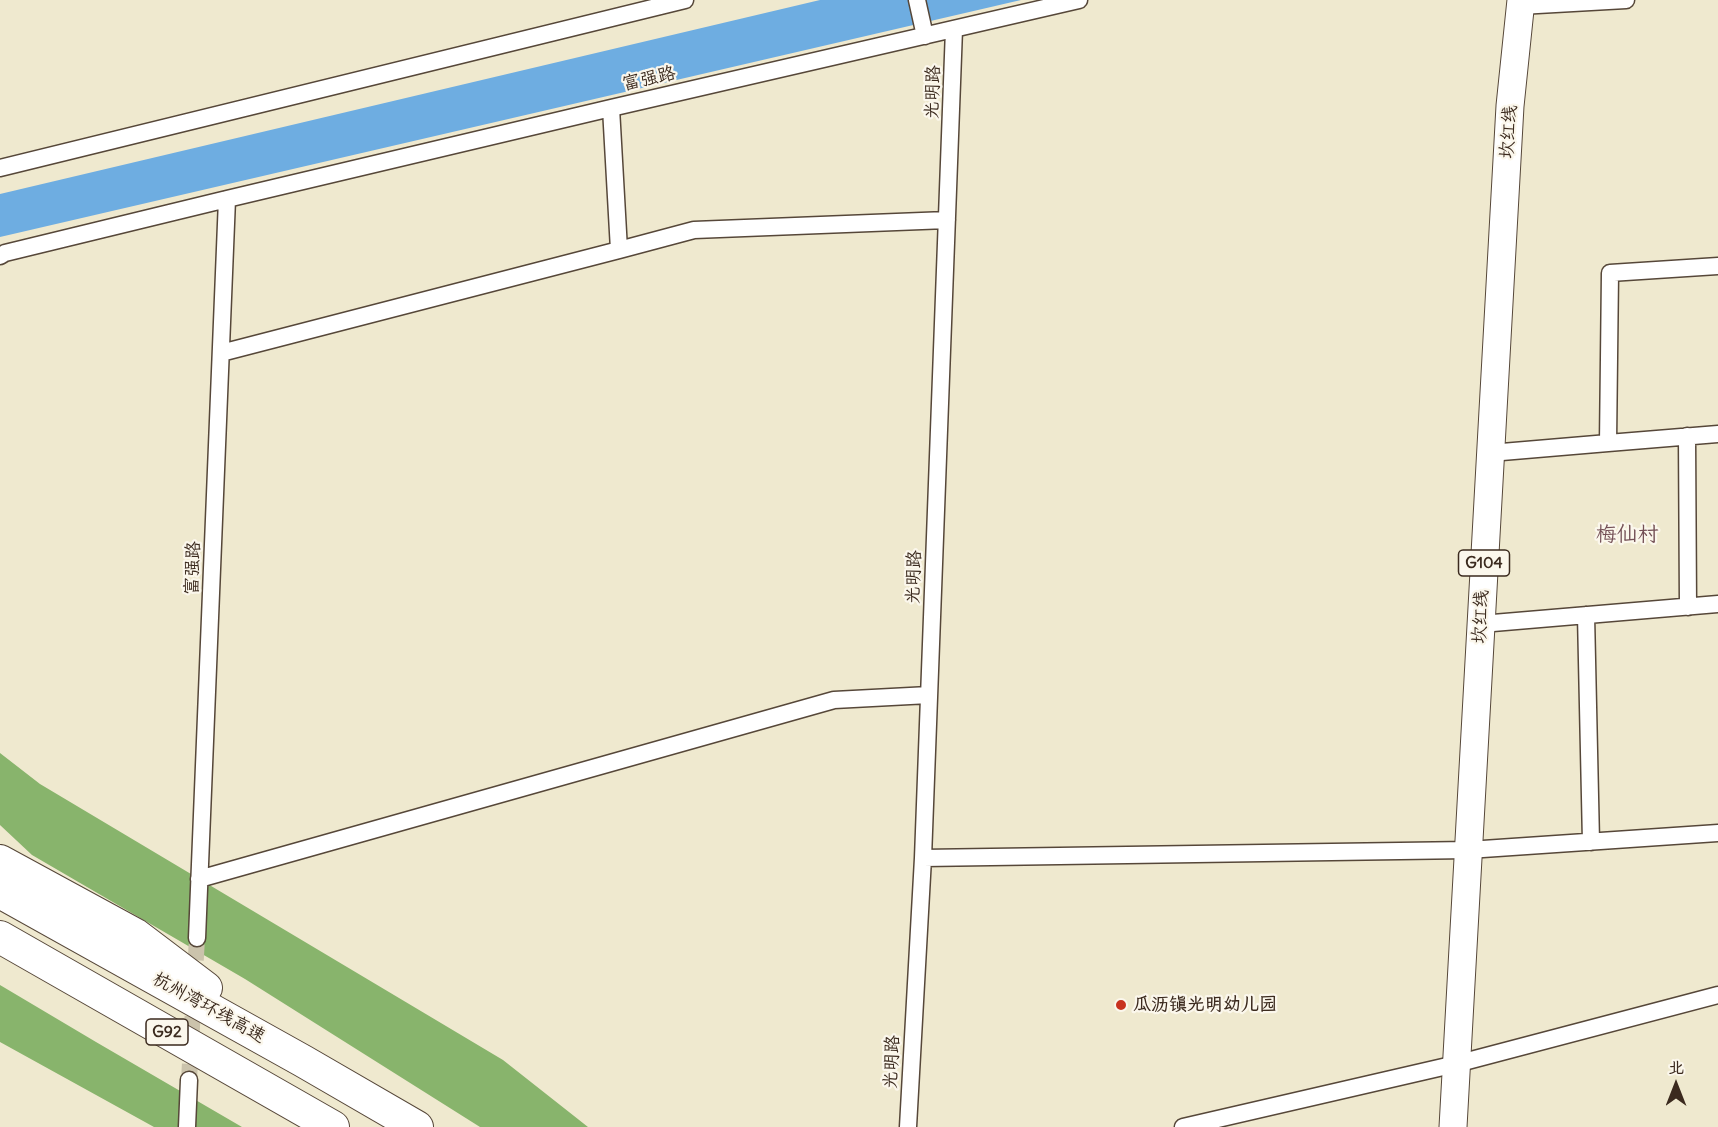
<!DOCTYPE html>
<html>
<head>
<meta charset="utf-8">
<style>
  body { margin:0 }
  #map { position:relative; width:1718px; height:1127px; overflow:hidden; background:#efe9cf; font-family:Delius,"LXGW WenKai TC",sans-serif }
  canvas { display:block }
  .north { position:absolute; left:1646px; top:1055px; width:60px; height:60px; -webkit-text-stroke:4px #fbf7ec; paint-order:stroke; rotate:0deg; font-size:16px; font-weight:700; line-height:24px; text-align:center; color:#3b2a1e }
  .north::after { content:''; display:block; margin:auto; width:21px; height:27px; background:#3b2a1e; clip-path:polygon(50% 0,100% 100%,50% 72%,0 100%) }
</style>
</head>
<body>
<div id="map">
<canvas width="1718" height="1127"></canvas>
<div class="north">北</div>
</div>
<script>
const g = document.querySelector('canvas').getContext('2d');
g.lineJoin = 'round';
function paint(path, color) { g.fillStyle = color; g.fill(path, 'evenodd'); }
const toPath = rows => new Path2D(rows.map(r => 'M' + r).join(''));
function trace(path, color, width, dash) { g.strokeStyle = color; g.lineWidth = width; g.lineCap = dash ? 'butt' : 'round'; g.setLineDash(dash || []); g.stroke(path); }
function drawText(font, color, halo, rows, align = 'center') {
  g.font = font + ' Delius,"LXGW WenKai TC",sans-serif'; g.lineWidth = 4.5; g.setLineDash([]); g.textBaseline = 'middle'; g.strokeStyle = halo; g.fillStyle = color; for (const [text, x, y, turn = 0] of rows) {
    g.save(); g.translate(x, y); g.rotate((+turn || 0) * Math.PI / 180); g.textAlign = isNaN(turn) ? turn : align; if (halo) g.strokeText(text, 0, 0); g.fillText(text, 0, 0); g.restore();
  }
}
paint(toPath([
  [0,753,40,784,503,1060,588,1127,480,1127,245,979,32,855,0,825],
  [0,985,96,1042,242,1127,154,1127,0,1042]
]), '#88b46c');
paint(toPath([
  [820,0,1021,0,0,237,0,194]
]), '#6eade1');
trace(toPath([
  [189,1080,197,938]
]), '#cbc3ac', 16, [16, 8]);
const street = toPath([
  [917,0,925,36],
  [1520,6,1626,0],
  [0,168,685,0],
  [619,250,694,230,947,220],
  [0,256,5,253,227,199,611,108,1079,0],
  [221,353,619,250,611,108],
  [1687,436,1688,607],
  [1608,443,1718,434],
  [1490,453,1608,443,1610,273,1718,266],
  [1586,615,1591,842],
  [1481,624,1718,604],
  [923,858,1468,850,1718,833],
  [199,879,834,700,929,695],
  [197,938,227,199],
  [187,1127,189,1080],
  [908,1127,923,858,954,29],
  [1183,1127,1456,1064,1718,995]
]);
const primary = toPath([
  [1453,1127,1510,106,1521,0]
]);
const highway = toPath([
  [0,861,136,935,206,988],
  [0,892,303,1061,417,1127],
  [0,937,333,1127]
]);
trace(street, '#564739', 19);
trace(primary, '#564739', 29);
trace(highway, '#564739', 34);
trace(street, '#fff', 16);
trace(primary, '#fff', 27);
trace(highway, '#fff', 32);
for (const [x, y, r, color] of [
  [1121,1005,6,"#c8321e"]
]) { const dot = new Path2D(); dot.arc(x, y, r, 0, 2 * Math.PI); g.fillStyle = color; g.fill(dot); trace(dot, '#fbf7ec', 2); }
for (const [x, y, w] of [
  [1484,563,51],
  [167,1032,42]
]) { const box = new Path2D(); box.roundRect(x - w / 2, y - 13, w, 26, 4.5); g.fillStyle = '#fbf7ec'; g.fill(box); trace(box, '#3b2a1e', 1.5); }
drawText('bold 16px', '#3b2a1e', null, [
  ["G104",1484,563],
  ["G92",167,1032]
]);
drawText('18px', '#3b2a1e', '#fbf7ec', [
  ["富强路",649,79,-13],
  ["光明路",933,92,-88],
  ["坎红线",1509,132,-86],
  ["富强路",193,568,-88],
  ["光明路",914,577,-88],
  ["坎红线",1481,617,-87],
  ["杭州湾环线高速",209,1008,29],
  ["光明路",892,1062,-87]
]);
drawText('bold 18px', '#3b2a1e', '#fbf7ec', [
  ["瓜沥镇光明幼儿园",1133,1005]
], 'left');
drawText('21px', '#734f55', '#fbf7ec', [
  ["梅仙村",1627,535]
]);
</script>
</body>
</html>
